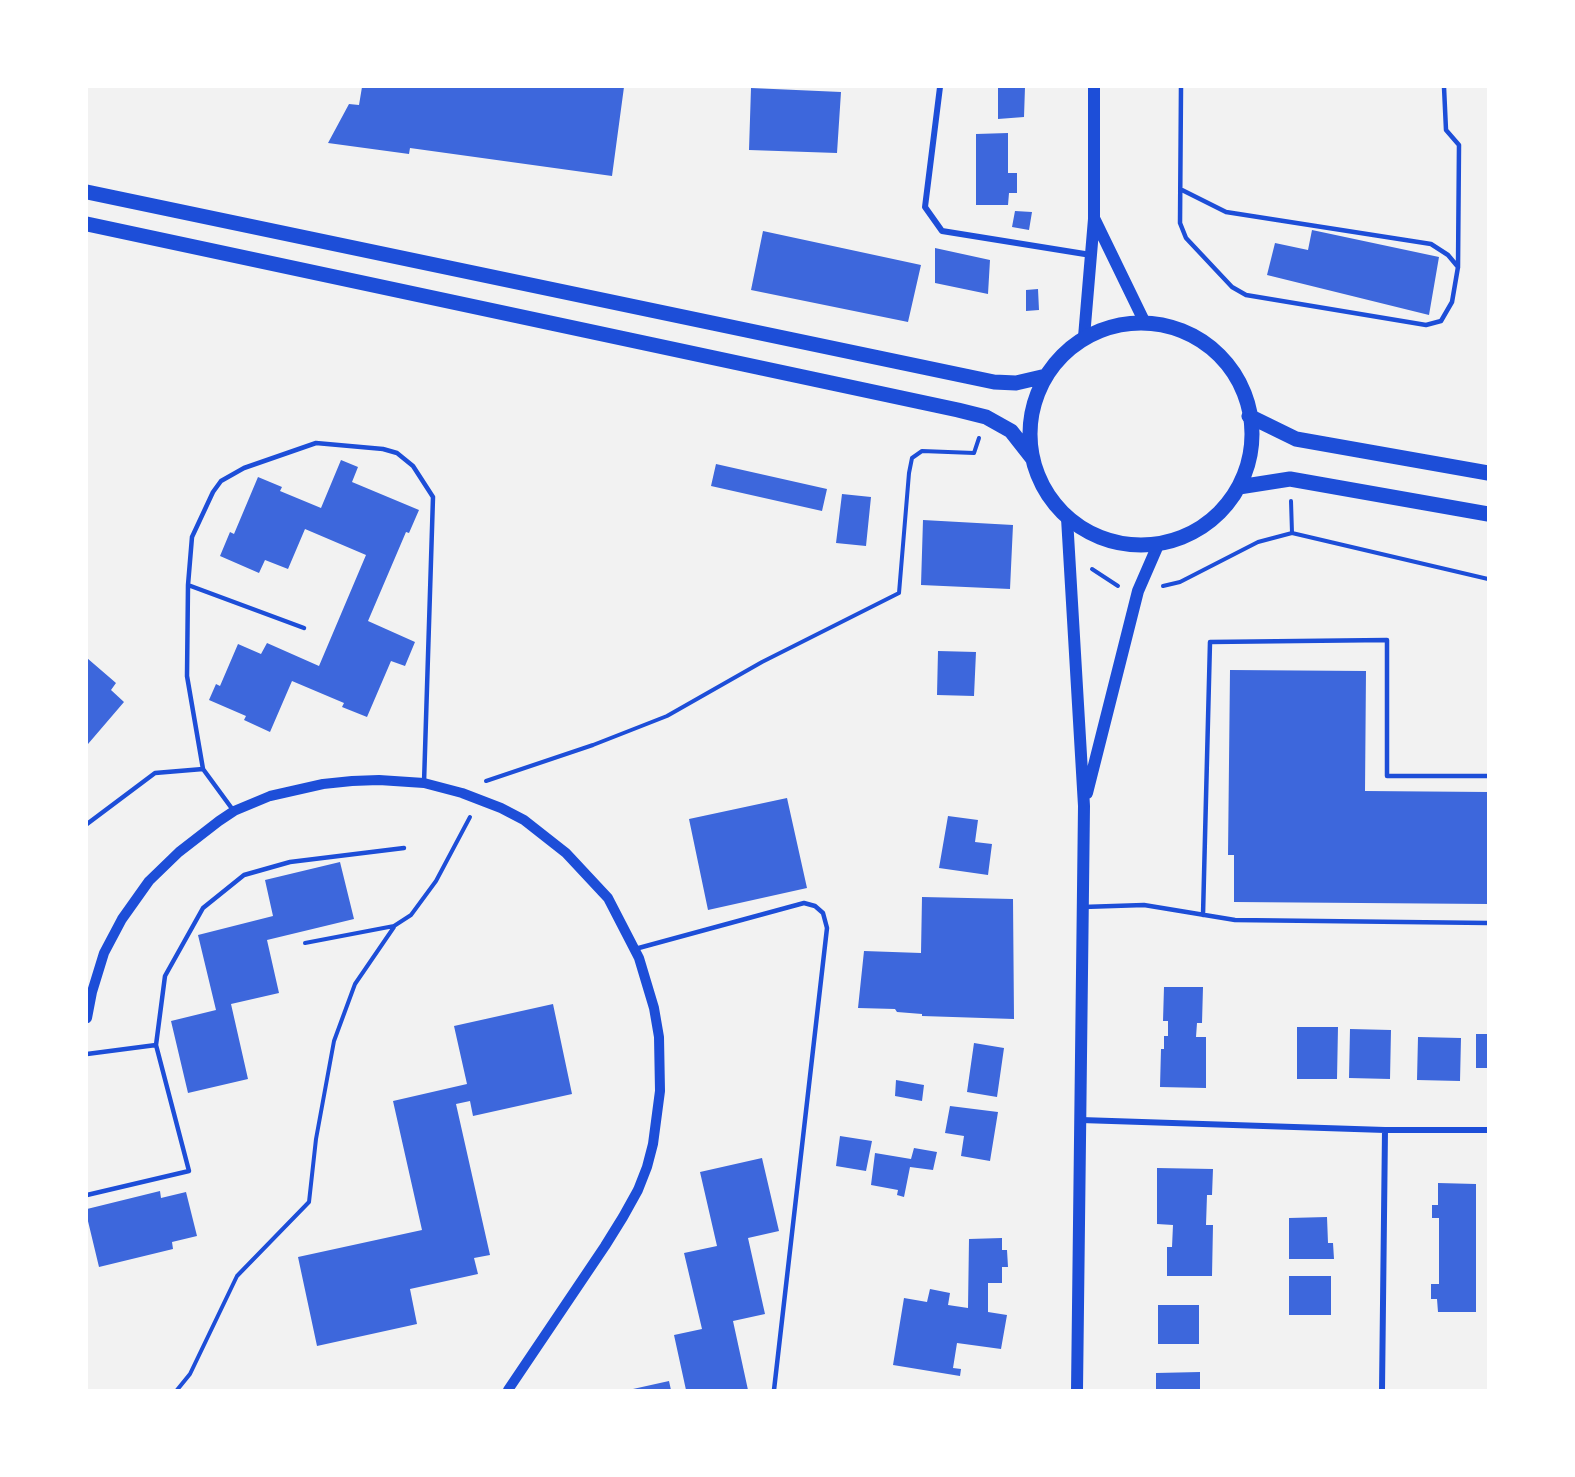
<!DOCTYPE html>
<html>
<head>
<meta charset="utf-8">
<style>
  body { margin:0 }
  #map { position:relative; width:1575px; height:1477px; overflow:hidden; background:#f2f2f2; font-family:"Roboto Serif",serif }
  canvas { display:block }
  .frame { position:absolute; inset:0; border:88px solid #fff; pointer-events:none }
</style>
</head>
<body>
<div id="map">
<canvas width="1575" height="1477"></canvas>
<div class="frame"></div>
</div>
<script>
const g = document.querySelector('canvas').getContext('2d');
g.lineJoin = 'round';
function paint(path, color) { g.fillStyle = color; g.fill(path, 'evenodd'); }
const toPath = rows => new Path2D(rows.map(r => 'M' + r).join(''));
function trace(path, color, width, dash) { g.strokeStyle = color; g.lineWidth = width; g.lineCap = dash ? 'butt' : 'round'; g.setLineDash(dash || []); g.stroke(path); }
paint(toPath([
  [362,87,624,87,612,176,410,148,409,154,328,143,349,104,359,105],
  [998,87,1025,87,1024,117,998,119],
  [751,88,841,92,837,153,749,150],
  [1008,133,1008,173,1017,173,1017,193,1009,193,1008,205,976,205,976,134],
  [1015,211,1032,212,1029,230,1012,227],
  [1312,230,1439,257,1429,315,1267,275,1275,243,1308,250],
  [763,231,921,265,908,322,751,290],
  [935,248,990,260,988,294,935,283],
  [1038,289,1039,310,1026,311,1026,290],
  [341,460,358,467,352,482,419,510,409,533,406,532,368,621,415,642,405,666,391,661,367,717,342,707,344,703,292,681,270,732,244,720,246,716,209,700,216,684,220,686,238,644,261,654,267,643,319,666,366,555,305,529,288,569,265,560,259,573,220,556,230,532,234,534,258,477,282,487,280,491,321,508],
  [716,464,827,489,822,511,711,486],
  [842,494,871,497,866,546,836,543],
  [923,520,1013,525,1010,589,921,585],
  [938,651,976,652,974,696,937,695],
  [87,658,116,683,111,690,124,702,88,744],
  [1230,670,1366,671,1365,791,1488,792,1488,904,1234,902,1234,855,1228,855],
  [787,798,807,888,708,910,689,819],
  [948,816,978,820,975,842,992,844,988,875,939,868],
  [340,862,354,919,267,940,279,993,231,1004,248,1079,188,1093,171,1021,216,1010,198,935,273,916,265,880],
  [922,897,1013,899,1014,1019,922,1016,922,1014,897,1012,895,1009,858,1008,864,951,921,953],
  [1164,987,1203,987,1202,1023,1197,1023,1196,1037,1206,1037,1206,1088,1160,1087,1161,1049,1164,1049,1164,1036,1168,1036,1168,1021,1163,1021],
  [553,1004,572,1094,473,1116,470,1101,456,1104,490,1255,474,1258,478,1274,410,1289,417,1324,317,1346,298,1257,422,1230,393,1101,467,1084,454,1026],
  [1297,1027,1338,1027,1337,1079,1297,1079],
  [1350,1029,1391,1030,1390,1079,1349,1078],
  [1476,1034,1488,1034,1488,1068,1476,1068],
  [1418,1037,1461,1038,1460,1081,1417,1080],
  [974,1043,1004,1048,997,1097,967,1092],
  [896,1080,924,1085,922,1101,895,1096],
  [950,1106,998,1112,990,1161,961,1156,964,1136,945,1133],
  [840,1136,872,1141,866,1171,836,1166],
  [914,1148,937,1152,933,1170,910,1167,904,1197,897,1195,898,1190,871,1185,875,1153,911,1159],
  [762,1158,779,1231,748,1238,765,1314,733,1321,748,1390,686,1390,674,1335,702,1329,684,1253,717,1246,700,1172],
  [1157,1168,1213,1169,1212,1195,1207,1195,1206,1225,1213,1225,1212,1276,1167,1276,1167,1247,1172,1247,1173,1225,1157,1224],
  [1438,1183,1476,1184,1476,1312,1438,1312,1437,1299,1431,1299,1431,1284,1439,1284,1439,1218,1432,1218,1432,1205,1438,1205],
  [160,1191,161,1198,186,1192,197,1236,172,1242,173,1249,99,1267,87,1217,87,1209],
  [1327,1217,1328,1243,1333,1243,1334,1259,1289,1259,1289,1218],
  [1002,1238,1002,1250,1007,1250,1008,1267,1002,1267,1002,1283,988,1283,988,1312,1007,1315,1001,1349,957,1343,953,1368,961,1369,960,1376,893,1365,904,1298,927,1302,930,1289,950,1293,948,1305,968,1308,969,1239],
  [1289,1276,1331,1276,1331,1315,1289,1315],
  [1158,1305,1199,1305,1199,1344,1158,1344],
  [1200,1372,1200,1390,1156,1390,1156,1373],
  [669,1381,671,1390,633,1390,633,1389]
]), '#3d67dc');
trace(toPath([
  [1291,501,1292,533],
  [1092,569,1118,586],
  [1163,586,1180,582,1258,542,1292,533,1488,579],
  [486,781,593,745,667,716,762,662,899,593,909,473,912,458,922,451,974,453,979,438],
  [305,943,394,926,411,915,436,881,470,817],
  [177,1390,190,1374,237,1276,309,1202,316,1139,334,1041,355,984,394,927]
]), '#1d4ed8', 4);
trace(toPath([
  [1181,87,1180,223,1186,238,1232,287,1246,295,1426,325,1441,321,1452,302,1458,267,1459,145,1446,130,1444,87],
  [1182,190,1226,212,1431,244,1448,255,1458,267],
  [188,585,304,628],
  [233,810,203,769,187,676,188,585,192,537,213,492,221,481,244,468,316,443,383,449,397,453,413,466,433,497,424,783],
  [87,824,155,773,203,769],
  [1083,907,1144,905,1235,920,1488,923],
  [1203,915,1210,642,1387,640,1387,776,1488,776],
  [635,949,804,903,815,906,823,913,827,928,774,1390],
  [87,1054,156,1045],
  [87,1195,189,1171,156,1045,165,976,203,908,244,875,290,862,404,848]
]), '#1d4ed8', 4.5);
trace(toPath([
  [940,87,925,207,942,231,1091,255],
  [1081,1120,1385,1130,1488,1130],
  [1382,1390,1385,1130]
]), '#1d4ed8', 6);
trace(toPath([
  [87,1018,92,992,104,953,122,919,149,881,179,852,219,821,234,811,270,796,323,784,352,781,379,780,424,783,462,793,501,808,524,820,566,853,608,898,639,958,654,1008,659,1037,660,1091,653,1144,647,1167,638,1190,623,1217,605,1246,508,1390]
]), '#1d4ed8', 10);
trace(toPath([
  [1095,220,1145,323],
  [1084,337,1094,219,1094,87],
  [1067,518,1084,806,1077,1390],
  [1087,793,1138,591,1158,545]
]), '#1d4ed8', 12);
trace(toPath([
  [87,192,994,382,1016,383,1046,376],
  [87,224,958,410,986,417,1011,431,1033,459],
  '1030 434a111 111 0 1 1 222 0a111 111 0 1 1-222 0Z',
  [1249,416,1296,439,1488,473],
  [1239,487,1290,479,1488,514]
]), '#1d4ed8', 15);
</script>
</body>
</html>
